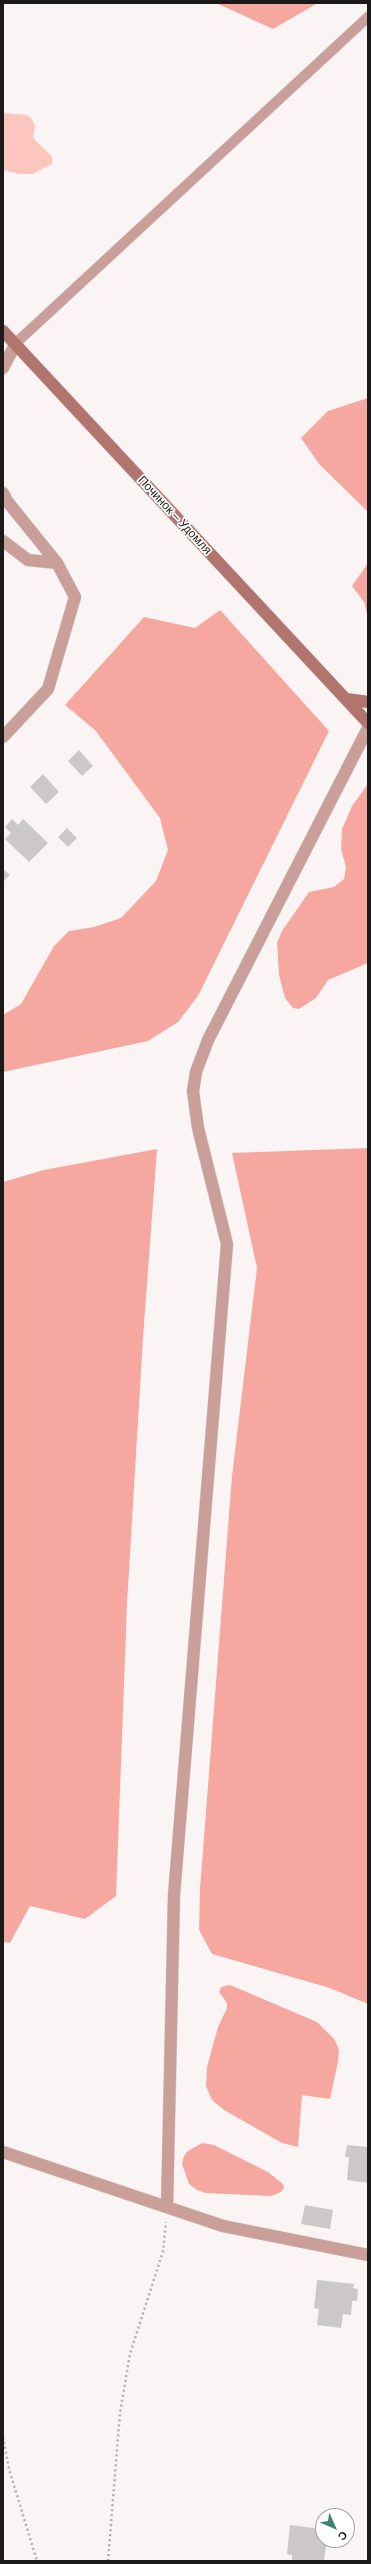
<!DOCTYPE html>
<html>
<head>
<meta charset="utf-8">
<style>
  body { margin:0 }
  #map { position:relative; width:371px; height:2564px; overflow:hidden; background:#faf5f4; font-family:Barlow,sans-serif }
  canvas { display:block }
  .frame { position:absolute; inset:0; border:4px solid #1b1a19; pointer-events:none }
  .north { position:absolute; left:315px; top:2508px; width:40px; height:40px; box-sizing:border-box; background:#fff; border:1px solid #a4a3a3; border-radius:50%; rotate:135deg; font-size:11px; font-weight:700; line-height:16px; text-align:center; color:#1b1a19 }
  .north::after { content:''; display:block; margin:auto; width:14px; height:18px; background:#418272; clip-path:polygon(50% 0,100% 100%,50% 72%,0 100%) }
</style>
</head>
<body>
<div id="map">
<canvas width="371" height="2564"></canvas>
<div class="frame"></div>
<div class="north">С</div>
</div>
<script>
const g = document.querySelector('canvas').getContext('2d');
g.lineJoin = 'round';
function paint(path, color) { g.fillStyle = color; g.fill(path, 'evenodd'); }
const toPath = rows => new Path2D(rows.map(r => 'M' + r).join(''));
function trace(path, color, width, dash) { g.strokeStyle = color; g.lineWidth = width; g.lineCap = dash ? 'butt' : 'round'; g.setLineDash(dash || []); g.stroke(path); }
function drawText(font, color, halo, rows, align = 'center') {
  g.font = font + ' Barlow,sans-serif'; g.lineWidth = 3.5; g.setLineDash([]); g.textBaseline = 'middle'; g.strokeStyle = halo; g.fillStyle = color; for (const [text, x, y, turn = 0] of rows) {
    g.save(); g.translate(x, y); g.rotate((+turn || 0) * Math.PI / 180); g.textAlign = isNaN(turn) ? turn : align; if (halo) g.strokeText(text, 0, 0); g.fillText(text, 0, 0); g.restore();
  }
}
paint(toPath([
  [3,113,27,115,32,119,35,126,33,138,52,157,52,164,32,174,19,174,3,170]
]), '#fcc5be');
paint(toPath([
  [216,3,318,3,273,29],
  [368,398,368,512,319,464,301,438,328,411],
  [368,563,368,617,364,602,352,586],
  [220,610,329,731,198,996,178,1022,148,1041,3,1072,3,1015,21,1004,54,946,69,931,94,927,121,918,156,881,168,850,160,818,95,730,65,705,144,617,195,628],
  [368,784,368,963,328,980,316,998,299,1009,293,1008,285,998,279,975,277,943,282,931,309,892,334,887,344,879,346,867,341,849,342,829,352,806],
  [368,1148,368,2004,330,1988,212,1954,199,1930,200,1889,232,1476,257,1268,232,1153],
  [157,1149,143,1338,127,1604,116,1896,85,1919,30,1906,10,1943,3,1942,3,1182,44,1170],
  [230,1985,317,2022,335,2040,339,2050,338,2062,330,2099,302,2095,298,2147,282,2143,224,2110,212,2100,206,2086,207,2067,218,2027,227,2008,227,2003,219,1992,221,1987],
  [202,2143,214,2145,268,2172,283,2184,284,2188,281,2192,271,2196,205,2193,197,2190,189,2184,182,2164,184,2156,188,2151]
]), '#f6a8a0');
paint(toPath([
  [79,750,93,766,82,776,68,761],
  [43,774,59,792,46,804,30,787],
  [12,819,18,825,23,819,48,843,29,862,5,839,11,833,5,827],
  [67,828,77,838,68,847,58,837],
  [3,869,10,875,3,882],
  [347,2145,368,2147,368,2183,347,2180,349,2157,345,2157],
  [305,2205,333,2210,330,2229,301,2224],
  [317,2280,354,2284,353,2288,358,2289,357,2301,352,2301,351,2315,343,2314,341,2328,317,2325,319,2309,314,2308],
  [290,2525,323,2529,323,2540,331,2540,330,2547,326,2546,324,2561,292,2561,292,2555,287,2554]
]), '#ccc8c7');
const service = toPath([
  [16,343,368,17]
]);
const minor = toPath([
  [3,368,16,343],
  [3,493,7,501,57,563,75,597,48,689,3,737],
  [3,541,28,560,57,563],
  [3,2152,223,2226,368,2255],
  [167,2207,174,1895,227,1244,198,1128,193,1091,196,1072,208,1040,368,728]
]);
const secondary = toPath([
  [3,331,368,723],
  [346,699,368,702]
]);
trace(service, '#d6d2d1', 11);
trace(minor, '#d6d2d1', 13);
trace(secondary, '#d6d2d1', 13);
trace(toPath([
  [3,2437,9,2469,37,2561],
  [108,2561,120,2413,130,2354,163,2251,166,2222]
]), '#b2aead', 2.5, [2, 3]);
trace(service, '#ca9f9a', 10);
trace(minor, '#ca9f9a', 12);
trace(secondary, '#b2746e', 12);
drawText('12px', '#1b1a19', '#fff', [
  ["Починок — Удомля",175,515,47]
]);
</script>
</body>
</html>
